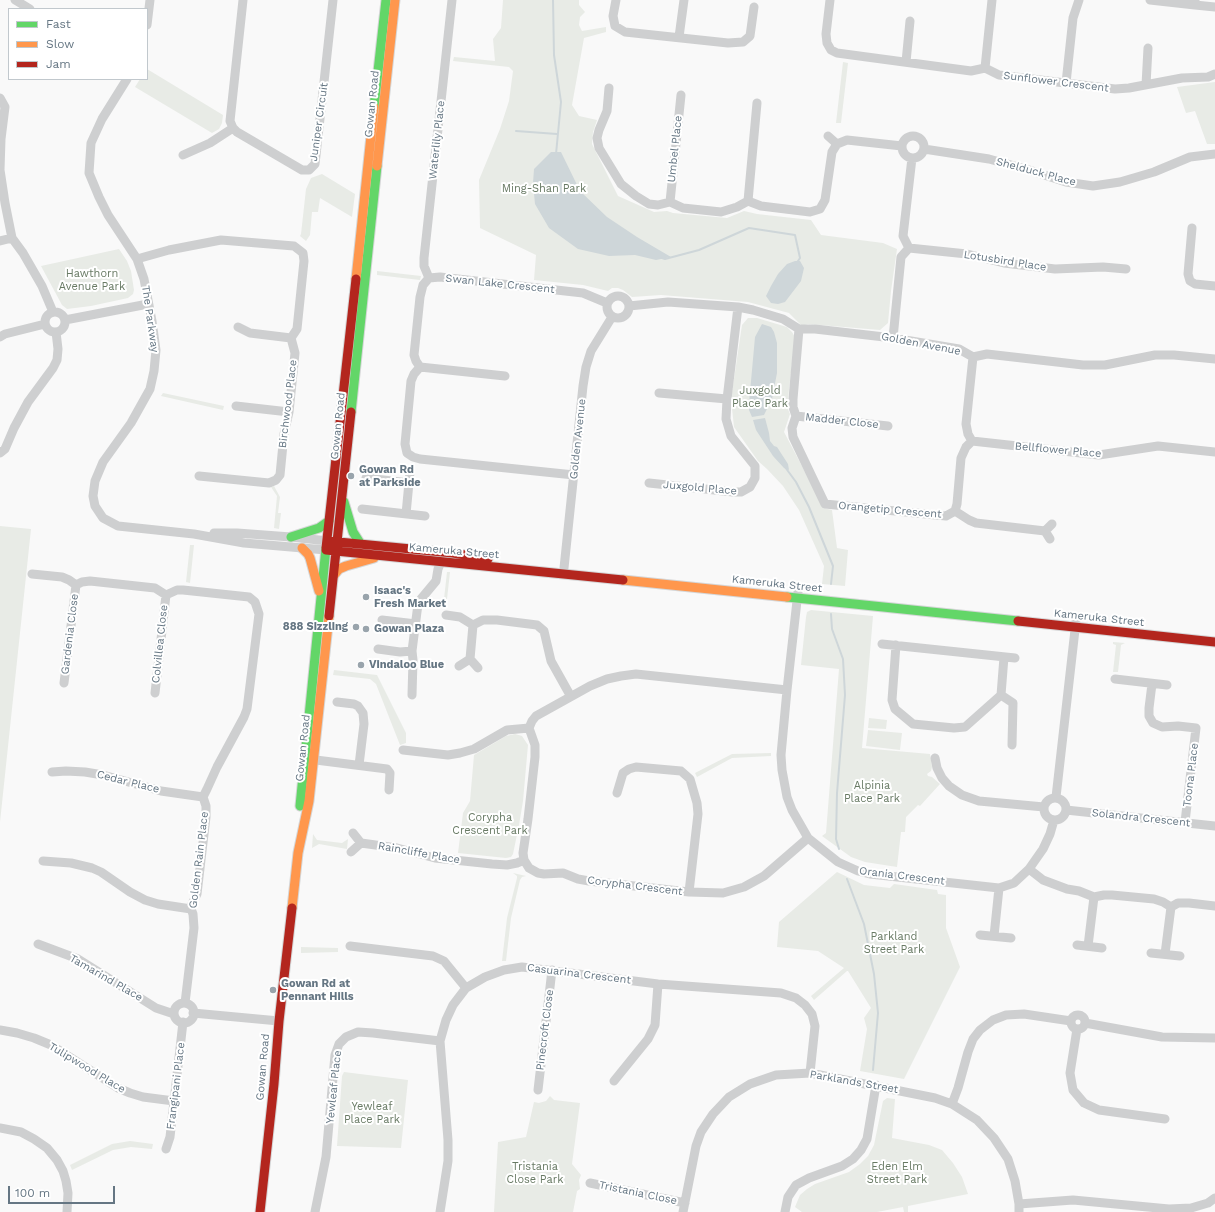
<!DOCTYPE html>
<html>
<head>
<meta charset="utf-8">
<style>
  body { margin:0 }
  #map { position:relative; width:1215px; height:1212px; overflow:hidden; background:#f9f9f9; font-family:"Work Sans",sans-serif }
  canvas { display:block }
  .legend { position:absolute; left:8px; top:8px; width:140px; height:72px; box-sizing:border-box; background:#fff; border:1px solid #c1c8cd; margin:0; padding:5px 7px; list-style:none; font-size:12px; color:#657683 }
  .legend li { display:flex; align-items:center; gap:8px; height:20px }
  .legend b { width:20px; border:1px solid #c1c8cd }
  .scale { position:absolute; left:8px; top:1186px; width:107px; height:18px; box-sizing:border-box; border:2px solid #657683; border-top:0; padding-left:5px; font-size:12px; line-height:14px; white-space:nowrap; color:#657683; -webkit-text-stroke:3px #fff; paint-order:stroke }
</style>
</head>
<body>
<div id="map">
<canvas width="1215" height="1212"></canvas>
<ul class="legend">
<li><b style="height:5px;background:#63d668"></b>Fast</li>
<li><b style="height:5px;background:#ff974d"></b>Slow</li>
<li><b style="height:5px;background:#b3261e"></b>Jam</li>
</ul>
<div class="scale">100 m</div>
</div>
<script>
const g = document.querySelector('canvas').getContext('2d');
g.lineJoin = 'round';
function paint(path, color) { g.fillStyle = color; g.fill(path, 'evenodd'); }
const toPath = rows => new Path2D(rows.map(r => 'M' + r).join(''));
function trace(path, color, width, dash) { g.strokeStyle = color; g.lineWidth = width; g.lineCap = dash ? 'butt' : 'round'; g.setLineDash(dash || []); g.stroke(path); }
function drawText(font, color, halo, rows, align = 'center') {
  g.font = font + ' "Work Sans",sans-serif'; g.lineWidth = 4; g.setLineDash([]); g.textBaseline = 'middle'; g.strokeStyle = halo; g.fillStyle = color; for (const [text, x, y, turn = 0] of rows) {
    g.save(); g.translate(x, y); g.rotate((+turn || 0) * Math.PI / 180); g.textAlign = isNaN(turn) ? turn : align; if (halo) g.strokeText(text, 0, 0); g.fillText(text, 0, 0); g.restore();
  }
}
paint(toPath([
  [503,0,579,0,579,5,585,12,580,17,579,25,582,31,606,27,606,32,584,38,572,105,579,116,597,120,593,132,592,144,618,196,654,212,667,211,673,213,727,218,744,211,757,214,811,220,821,235,883,243,897,249,891,291,888,323,880,330,808,324,802,326,789,313,748,302,661,295,632,297,623,290,618,288,612,288,608,291,583,285,534,280,536,255,480,228,479,180,500,129,509,101,513,71,509,67,453,61,454,57,495,61,493,39,501,28],
  [843,62,848,63,841,123,836,123],
  [147,69,223,115,222,123,219,129,212,133,135,87,140,79,147,79],
  [1215,82,1215,144,1207,144,1195,111,1186,113,1177,87],
  [322,174,355,194,352,217,320,198,318,212,312,212,310,235,306,241,300,236,301,234,306,189,311,178],
  [119,249,127,261,131,271,134,290,133,294,128,298,91,306,67,309,62,305,41,266],
  [377,271,421,276,420,280,377,275],
  [748,318,757,318,787,327,792,332,795,337,787,407,790,414,784,432,824,508,832,510,837,548,848,550,845,586,822,584,824,566,799,510,783,486,767,469,758,461,734,427,731,399,742,325],
  [163,393,224,406,223,410,161,396],
  [274,486,280,497,278,513,281,513,279,529,274,528,277,496,271,487],
  [0,526,31,529,0,822],
  [190,545,194,545,190,583,186,582],
  [447,572,450,572,446,608,443,608],
  [811,610,873,616,862,748,930,754,932,767,931,771,927,774,928,776,932,777,940,784,920,806,918,805,906,817,905,832,901,832,897,867,865,862,851,857,822,836,826,833,839,669,801,665,806,617,807,612],
  [1113,642,1125,643,1121,645,1118,672,1113,672,1116,645,1113,644],
  [334,670,377,675,406,733,406,743,400,745,376,684,370,679,333,675],
  [869,718,887,720,886,729,868,728],
  [868,730,902,733,900,750,866,746],
  [515,734,522,736,528,745,523,801,519,825,513,854,511,857,506,858,458,853,463,813,470,801,474,755,506,736],
  [771,753,771,756,732,758,697,777,695,773,732,754],
  [313,834,317,840,342,843,348,839,347,849,319,844,312,848],
  [837,872,864,885,890,888,894,884,937,890,938,894,946,895,946,928,960,967,904,1079,860,1071,867,1029,864,1018,871,1008,848,971,847,971,814,1000,811,996,844,968,818,951,777,947,779,922],
  [513,873,526,876,522,877,520,880,511,918,506,961,502,961,507,918,517,878,517,876],
  [301,947,338,948,338,952,301,953],
  [344,1072,408,1080,401,1148,337,1146,342,1076],
  [550,1096,554,1100,580,1103,572,1164,581,1175,579,1180,580,1189,577,1191,573,1212,494,1212,498,1142,526,1137,534,1102,539,1103,546,1101],
  [887,1098,895,1099,892,1138,929,1145,942,1150,953,1163,962,1177,968,1194,908,1206,908,1212,904,1212,903,1207,877,1212,802,1212,795,1207,800,1195,807,1189,815,1184,849,1172,860,1164,868,1156,874,1145,883,1101],
  [130,1141,153,1144,152,1149,131,1147,113,1150,72,1170,70,1165,112,1144]
]), '#e8ebe6');
paint(toPath([
  [551,152,561,152,580,191,607,217,637,237,671,257,656,260,635,255,609,256,578,249,549,228,535,204,533,183,534,169],
  [795,261,800,261,804,268,801,281,785,302,778,304,771,303,766,296,771,286,778,274,787,264],
  [762,324,771,327,774,332,777,343,777,373,772,399,764,415,752,417,749,410,749,403,755,337],
  [765,418,769,433,770,441,774,446,777,447,788,464,789,470,784,468,773,456,756,430,753,420]
]), '#ced6d9');
trace(toPath([
  [553,0,554,55,561,102,556,154],
  [516,131,557,134],
  [662,258,665,259,699,250,749,228,795,235,800,258,796,264],
  [785,467,796,482,809,507,833,566,831,584],
  [831,614,832,629,843,659,845,695,837,793,836,839,839,849],
  [847,879,864,924,874,974,878,1013,873,1070]
]), '#ced6d9', 2);
const fast = toPath([
  [374,107,386,0],
  [351,412,377,166],
  [344,502,353,532,360,543],
  [291,537,319,528,329,521],
  [787,597,1018,621],
  [300,806,326,548]
]);
const slow = toPath([
  [377,166,395,0],
  [356,279,374,107],
  [302,548,308,554,310,558,319,591],
  [334,575,339,569,346,566,374,558],
  [623,580,787,597],
  [292,908,298,853,309,801,329,616]
]);
const jam = toPath([
  [328,541,453,553,488,559],
  [326,548,356,279],
  [326,550,623,580],
  [329,616,351,412],
  [1018,621,1215,642],
  [260,1212,274,1084,279,1021,292,908]
]);
trace(fast, '#d5d6d7', 11);
trace(slow, '#d5d6d7', 11);
trace(jam, '#d5d6d7', 11);
trace(toPath([
  [15,0,30,9],
  [243,0,230,121,233,128,237,132,302,170,309,170,315,164,333,0],
  [616,0,613,16,615,26,625,32,728,43,743,42,750,36,754,7],
  [830,0,826,34,827,43,831,50,837,53,971,71,985,68,999,75,1115,89,1129,88,1182,78,1208,77,1215,74],
  [1150,0,1195,5,1195,0],
  [1195,5,1215,7],
  [147,25,150,0],
  [679,37,684,0],
  [906,62,910,21],
  [985,68,992,0],
  [127,79,102,119,91,143,89,173,99,197,108,215,137,259,144,279,152,321,156,350,154,371,150,389,131,423,103,462,95,481,93,496,95,506,103,518,118,526,194,534,244,543,326,550],
  [1066,83,1073,18,1079,0],
  [1146,85,1148,48],
  [609,88,607,111,599,130,597,138,599,148,621,184,636,196,649,204,658,205,670,202],
  [0,98,5,107,1,139,0,170,5,203,12,238,23,253,42,286,53,312],
  [828,136,837,144],
  '902 147a11 11 0 1 1 22 0a11 11 0 1 1-22 0Z',
  [924,149,989,159,1029,170,1066,182,1093,186,1120,182,1154,172,1190,157,1215,154],
  [183,155,210,143,233,128],
  [748,201,757,103],
  [670,202,683,208,721,212,737,207,748,201,761,206,810,212,820,209,825,200,832,152,837,144,847,140,902,146],
  [670,202,681,95],
  [1192,228,1188,274,1190,281,1195,284,1215,286],
  [0,241,12,238],
  [909,248,967,254,1004,263,1055,269,1103,267,1126,269],
  [137,259,169,250,221,240,294,246,303,253,304,261,297,329,291,338,295,353,289,412,284,434,280,475,276,480,269,483,199,476],
  [429,278,424,266,424,258,452,0],
  '607 307a11 11 0 1 1 22 0a11 11 0 1 1-22 0Z',
  [629,306,668,302,738,307,753,310,783,319,799,329,815,329,893,338,959,349,973,357,987,354,1083,365,1105,365,1155,355,1174,355,1215,359],
  '45 322a10 10 0 1 1 20 0a10 10 0 1 1-20 0Z',
  [65,320,148,304],
  [238,327,250,333,291,338],
  [799,329,793,399,793,407,796,416,792,428,793,437,825,504,946,516,955,511,957,504,961,458,966,447,972,441,968,434,966,424,973,357],
  [0,337,5,334,45,324],
  [893,338,901,257,909,248,903,236,912,158],
  [420,367,505,376],
  [659,393,727,399],
  [236,406,289,412],
  [796,416,888,426],
  [972,441,1099,455,1158,446,1215,452],
  [0,453,5,449,14,428,28,402,53,368,57,360,58,349,56,332],
  [574,475,420,459,413,457,407,453,405,444,411,381,414,374,420,367,416,361,414,355,420,297,423,285,429,278,440,277,583,293,607,303],
  [366,478,409,483],
  [649,483,733,492,741,492,750,487,755,478,755,466,731,436,726,419,727,399,738,307],
  [362,509,425,516],
  [955,511,969,520,976,523,1045,531],
  [406,514,410,472],
  [214,533,237,533,291,537,328,541],
  [1050,539,1045,531,1052,524],
  [564,568,583,386,586,367,591,351,612,317],
  [32,574,62,577,69,580,76,585,82,582,90,581,155,588,166,595,177,590,183,590,249,597,255,602,259,614,247,709,244,717,217,767,207,789,203,797,206,806,206,817,197,894,192,904,191,909,193,914,194,928,185,1003],
  [798,592,787,690,781,755,782,770,787,797,792,810,808,838,838,862,858,871,870,874,999,888,1014,883,1029,869,1043,849,1050,834,1054,820],
  [446,615,460,617,473,625,483,620,497,620,537,625,544,631,551,661,570,695],
  [382,620,416,624],
  [473,625,470,659,478,668],
  [882,644,1015,658],
  [896,645,892,700,895,709,913,724,954,728,965,727,1001,695,1004,657],
  [378,649,400,652,412,651],
  [459,666,470,659],
  [1115,679,1167,685],
  [64,683,76,585],
  [1152,684,1149,708,1149,716,1153,723,1162,727,1178,726,1196,728,1185,822],
  [787,690,636,674,621,676,607,679,590,686,536,716,532,721,529,728,535,745,535,757,528,819,523,853,524,860,529,868,538,873,544,874,563,873,578,879,589,881,689,892,723,893,744,887,764,876,808,838],
  [155,693,166,595],
  [412,695,413,660,412,651,418,604,421,599,436,581,438,569,441,562],
  [1001,695,1013,703,1012,745],
  [337,702,354,704,358,706,363,713,364,724,359,765],
  [403,750,448,755,460,753,474,749,507,730,529,728],
  [935,758,937,768,942,778,949,786,962,795,979,801,1044,807],
  [308,759,387,769,390,773,389,790],
  [52,772,66,771,85,772,103,775,161,791,203,797],
  [617,793,623,773,629,769,636,767,681,771,690,779,697,803,698,814,689,892],
  [1056,797,1076,621],
  '1044 809a11 11 0 1 1 22 0a11 11 0 1 1-22 0Z',
  [1066,810,1215,826],
  [353,833,361,843],
  [351,852,361,843,397,848,435,858,492,864,507,865,517,863,524,860],
  [43,861,71,863,92,868,101,872,130,892,145,900,158,904,191,909],
  [1029,869,1043,880,1067,889,1079,891,1094,897,1104,895,1112,895,1154,899,1163,902,1171,907,1178,903,1189,903,1215,906],
  [980,935,1011,938],
  [994,936,999,888],
  [38,944,78,959,156,1008,174,1014],
  [1077,945,1102,948],
  [350,946,433,956,444,961,466,988],
  [1088,946,1094,897],
  [1151,953,1180,956],
  [1165,954,1171,907],
  '174 1013a10 10 0 1 1 20 0a10 10 0 1 1-20 0Z',
  [193,1013,279,1021],
  '1071 1022a7 7 0 1 1 14 0a7 7 0 1 1-14 0Z',
  [1085,1023,1162,1037,1215,1038],
  [1077,1029,1070,1073,1073,1090,1084,1103,1099,1110,1165,1119],
  [0,1030,17,1033,34,1038,51,1045,104,1079,118,1088,130,1093,143,1097,174,1101],
  [614,1081,648,1039,655,1025,658,984],
  [538,1090,552,970],
  [952,1104,958,1088,968,1052,973,1039,980,1030,993,1020,1006,1015,1024,1014,1071,1021],
  [0,1128,21,1132,34,1139,47,1148,57,1160,63,1171,66,1181,68,1193,67,1212],
  [166,1149,170,1137,183,1022],
  [590,1183,685,1203],
  [1019,1204,1073,1200,1169,1209,1191,1208,1208,1203,1215,1198],
  [315,1212,326,1157,335,1055,339,1044,346,1037,358,1032,373,1033,440,1041],
  [440,1212,448,1161,448,1140,440,1041,446,1020,453,1005,466,988,485,977,504,970,522,967,658,984,781,993,796,998,805,1005,812,1014,815,1026,810,1073],
  [683,1212,696,1146,701,1132,713,1114,729,1097,750,1084,776,1075,810,1073,935,1098,952,1104,977,1120,994,1138,1008,1159,1015,1181,1019,1204,1019,1212],
  [785,1212,788,1197,796,1185,809,1178,842,1166,853,1159,861,1150,867,1139,876,1085]
]), '#cecfd0', 9);
trace(fast, '#63d668', 9);
trace(slow, '#ff974d', 9);
trace(jam, '#b3261e', 9);
for (const [x, y, r, color] of [
  [351,476,4,"#99a4ac"],
  [366,597,4,"#99a4ac"],
  [356,627,4,"#99a4ac"],
  [366,629,4,"#99a4ac"],
  [361,665,4,"#99a4ac"],
  [273,990,4,"#99a4ac"]
]) { const dot = new Path2D(); dot.arc(x, y, r, 0, 2 * Math.PI); g.fillStyle = color; g.fill(dot); trace(dot, '#fff', 1.5); }
drawText('11px', '#657683', '#fff', [
  ["Sunflower Crescent",1056,82,7],
  ["Gowan Road",372,104,-84],
  ["Juniper Circuit",319,122,-82],
  ["Waterlily Place",437,140,-84],
  ["Umbel Place",675,149,-84],
  ["Shelduck Place",1036,172,15],
  ["Lotusbird Place",1005,261,9],
  ["Swan Lake Crescent",500,284,6],
  ["The Parkway",150,319,82],
  ["Golden Avenue",921,344,11],
  ["Birchwood Place",288,404,-83],
  ["Madder Close",842,421,6],
  ["Gowan Road",338,426,-84],
  ["Golden Avenue",578,439,-84],
  ["Bellflower Place",1058,450,5],
  ["Juxgold Place",700,488,5],
  ["Orangetip Crescent",890,510,5],
  ["Kameruka Street",454,551,5],
  ["Kameruka Street",777,584,6],
  ["Kameruka Street",1099,618,6],
  ["Gardenia Close",70,634,-83],
  ["Colvillea Close",160,644,-84],
  ["Gowan Road",303,748,-84],
  ["Toona Place",1191,775,-83],
  ["Cedar Place",128,782,14],
  ["Solandra Crescent",1141,818,6],
  ["Raincliffe Place",419,853,10],
  ["Golden Rain Place",199,860,-83],
  ["Orania Crescent",902,876,7],
  ["Corypha Crescent",635,886,7],
  ["Casuarina Crescent",579,974,7],
  ["Tamarind Place",106,978,30],
  ["Pinecroft Close",545,1030,-83],
  ["Gowan Road",263,1067,-85],
  ["Tulipwood Place",87,1068,31],
  ["Parklands Street",854,1082,10],
  ["Frangipani Place",176,1086,-83],
  ["Yewleaf Place",334,1087,-84],
  ["Tristania Close",638,1193,12]
]);
drawText('11px', '#687a64', '#fff', [
  ["Ming-Shan Park",544,189],
  ["Hawthorn",92,274],
  ["Avenue Park",92,287],
  ["Juxgold",760,391],
  ["Place Park",760,404],
  ["Alpinia",872,786],
  ["Place Park",872,799],
  ["Corypha",490,818],
  ["Crescent Park",490,831],
  ["Parkland",894,937],
  ["Street Park",894,950],
  ["Yewleaf",372,1107],
  ["Place Park",372,1120],
  ["Tristania",535,1167],
  ["Close Park",535,1180],
  ["Eden Elm",897,1167],
  ["Street Park",897,1180]
]);
drawText('bold 11px', '#657683', '#fff', [
  ["Gowan Rd",359,470],
  ["at Parkside",359,483],
  ["Isaac's",374,591],
  ["Fresh Market",374,604],
  ["888 Sizzling",348,627,"right"],
  ["Gowan Plaza",374,629],
  ["Vindaloo Blue",369,665],
  ["Gowan Rd at",281,984],
  ["Pennant Hills",281,997]
], 'left');
</script>
</body>
</html>
